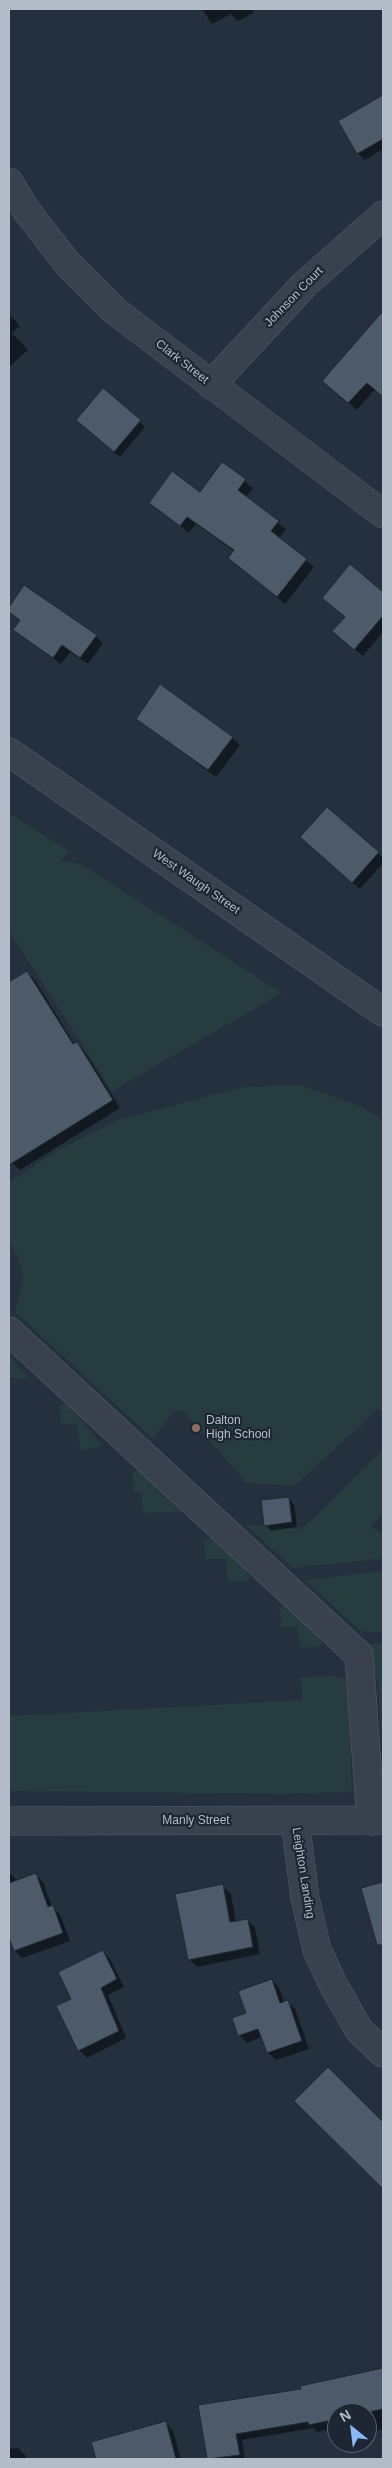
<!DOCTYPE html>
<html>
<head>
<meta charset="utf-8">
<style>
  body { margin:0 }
  #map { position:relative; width:392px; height:2468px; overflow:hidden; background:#24303d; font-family:Arial,sans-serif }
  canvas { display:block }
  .frame { position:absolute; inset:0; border:10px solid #b4bcc9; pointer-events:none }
  .north { position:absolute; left:327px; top:2403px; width:50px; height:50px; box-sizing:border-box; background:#1d2632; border:1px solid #59626e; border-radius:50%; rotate:331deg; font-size:14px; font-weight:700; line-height:20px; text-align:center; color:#b4bcc9 }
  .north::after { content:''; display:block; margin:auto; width:18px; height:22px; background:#8ab8f7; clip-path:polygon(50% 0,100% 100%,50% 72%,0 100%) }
</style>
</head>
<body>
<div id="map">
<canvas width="392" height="2468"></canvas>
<div class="frame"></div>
<div class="north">N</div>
</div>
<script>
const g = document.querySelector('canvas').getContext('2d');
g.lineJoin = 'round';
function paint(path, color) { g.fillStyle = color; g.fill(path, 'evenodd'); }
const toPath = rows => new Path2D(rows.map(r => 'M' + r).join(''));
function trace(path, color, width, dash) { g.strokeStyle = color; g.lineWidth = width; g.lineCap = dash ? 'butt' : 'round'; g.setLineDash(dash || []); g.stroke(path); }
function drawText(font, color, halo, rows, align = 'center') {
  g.font = font + ' Arial,sans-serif'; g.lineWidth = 4.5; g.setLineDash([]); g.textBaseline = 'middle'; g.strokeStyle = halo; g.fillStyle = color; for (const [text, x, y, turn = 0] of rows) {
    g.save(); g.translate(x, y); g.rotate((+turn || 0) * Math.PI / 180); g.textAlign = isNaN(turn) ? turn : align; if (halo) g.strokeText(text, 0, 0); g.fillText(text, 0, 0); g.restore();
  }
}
paint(toPath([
  [9,813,69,851,61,861,81,864,282,993,112,1091,9,931],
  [300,1085,362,1107,383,1120,383,1414,377,1409,369,1418,294,1486,247,1483,182,1410,174,1412,153,1439,15,1312,23,1280,19,1259,9,1241,9,1182,55,1152,118,1120,243,1087],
  [9,1355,11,1358,30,1378,9,1378],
  [66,1402,103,1446,81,1450,76,1424,61,1424,60,1406],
  [383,1450,383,1513,371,1527,383,1535,383,1555,379,1559,293,1568,246,1525,302,1529],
  [137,1470,140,1471,188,1512,143,1513,141,1492,134,1492,132,1473],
  [210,1537,217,1539,251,1577,245,1582,228,1582,226,1559,206,1559,204,1541],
  [383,1571,383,1633,360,1631,305,1580],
  [288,1605,322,1642,323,1646,300,1648,297,1626,282,1627,279,1607],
  [368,1643,383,1644,383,1763,378,1684],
  [335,1676,345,1680,349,1688,352,1792,282,1794,9,1791,9,1716,302,1700,301,1677]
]), '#263c3e');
paint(toPath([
  [202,9,252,9,254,13,238,21,231,14,212,24],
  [383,96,383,149,365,160,358,153,340,122],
  [383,313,383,396,375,389,357,410,324,380],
  [9,314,20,326,12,333,28,350,9,367],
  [103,390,145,427,120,457,83,426],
  [222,464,253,488,246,497,286,529,279,538,314,567,285,604,230,558,235,552,196,524,189,533,150,503,200,494],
  [350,566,383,594,383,632,363,656,342,639],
  [24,586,96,636,103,643,88,664,70,652,61,664,14,630,21,621,9,609],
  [137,719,232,738,240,745,216,777],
  [309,845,378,853,383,858,383,863,360,889],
  [27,972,35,980,75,1045,77,1044,85,1052,120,1108,20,1170,9,1160,9,984],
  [288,1498,294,1504,297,1527,271,1531,266,1525],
  [9,1873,18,1881,35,1874,43,1882,52,1907,60,1914,70,1941,22,1958,15,1950,9,1934],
  [223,1886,231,1894,236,1922,247,1920,255,1928,260,1954,197,1967,189,1959],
  [102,1951,110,1959,124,1987,108,1995,126,2038,87,2058,79,2050,72,1999],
  [272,1980,279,1988,284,2002,287,2001,295,2009,309,2049,276,2060,268,2053,262,2037,247,2043,239,2035,247,2013],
  [328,2069,383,2123,383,2188,304,2109],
  [383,2369,383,2429,374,2431,368,2424,367,2413,337,2413,337,2427,317,2432,314,2428,242,2440,245,2459,208,2459,200,2406,303,2390,302,2387],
  [166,2423,173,2431,181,2459,97,2459,93,2443],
  [18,2448,26,2456,26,2459,9,2459,9,2449]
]), '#0007');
const building = toPath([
  [383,95,383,139,357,154,338,121,383,95],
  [383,311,383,397,367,383,348,403,322,381,383,311],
  [103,388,141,420,114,452,76,420,103,388],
  [222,462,246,479,238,490,279,521,271,531,307,559,277,597,228,558,234,550,187,517,180,526,149,503,172,471,200,492,222,462],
  [350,564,383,592,383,616,354,650,332,631,345,617,322,598,350,564],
  [24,585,97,635,80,658,62,645,53,658,13,630,20,620,9,612,9,607,24,585],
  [160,684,233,737,208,770,136,719,160,684],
  [327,807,379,852,352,883,300,837,327,807],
  [27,971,73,1044,77,1042,113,1100,9,1165,9,982,27,971],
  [289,1497,292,1522,264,1526,261,1500,289,1497],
  [36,1873,48,1907,53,1905,63,1933,14,1951,9,1938,9,1883,36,1873],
  [383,1882,383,1945,377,1945,361,1888,383,1882],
  [223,1884,230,1922,248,1919,253,1947,188,1960,175,1894,223,1884],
  [103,1950,117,1979,101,1988,119,2031,78,2051,56,2006,71,1999,58,1972,103,1950],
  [272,1979,280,2003,288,2000,302,2041,267,2053,258,2029,238,2036,232,2018,246,2013,238,1991,272,1979],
  [328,2067,383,2122,383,2189,294,2101,328,2067],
  [383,2368,383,2409,364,2413,337,2413,337,2419,309,2425,308,2422,236,2434,240,2455,207,2459,198,2405,301,2389,300,2386,383,2368],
  [166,2421,176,2459,96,2459,91,2442,166,2421]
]);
paint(building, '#4d5a69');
trace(building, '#1f2834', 1);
const minor = toPath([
  [9,182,26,210,67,263,115,311,383,514],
  [211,385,305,284,383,215],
  [9,752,383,1012],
  [9,1331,359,1655,371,1821],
  [9,1821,383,1820],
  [295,1821,305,1898,317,1950,334,1986,359,2030,383,2053]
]);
trace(minor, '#565f6b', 29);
trace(minor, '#38414d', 28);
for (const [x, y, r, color] of [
  [196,1428,5,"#8d6e63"]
]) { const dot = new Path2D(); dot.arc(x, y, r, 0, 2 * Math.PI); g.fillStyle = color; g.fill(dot); trace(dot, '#1d2632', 2); }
drawText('12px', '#b4bcc9', '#1d2632', [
  ["Johnson Court",294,297,-46],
  ["Clark Street",182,362,38],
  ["West Waugh Street",196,882,35],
  ["Manly Street",196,1821],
  ["Leighton Landing",303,1873,81]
]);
drawText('12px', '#b4bcc9', '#1d2632', [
  ["Dalton",206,1421],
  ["High School",206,1435]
], 'left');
</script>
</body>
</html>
